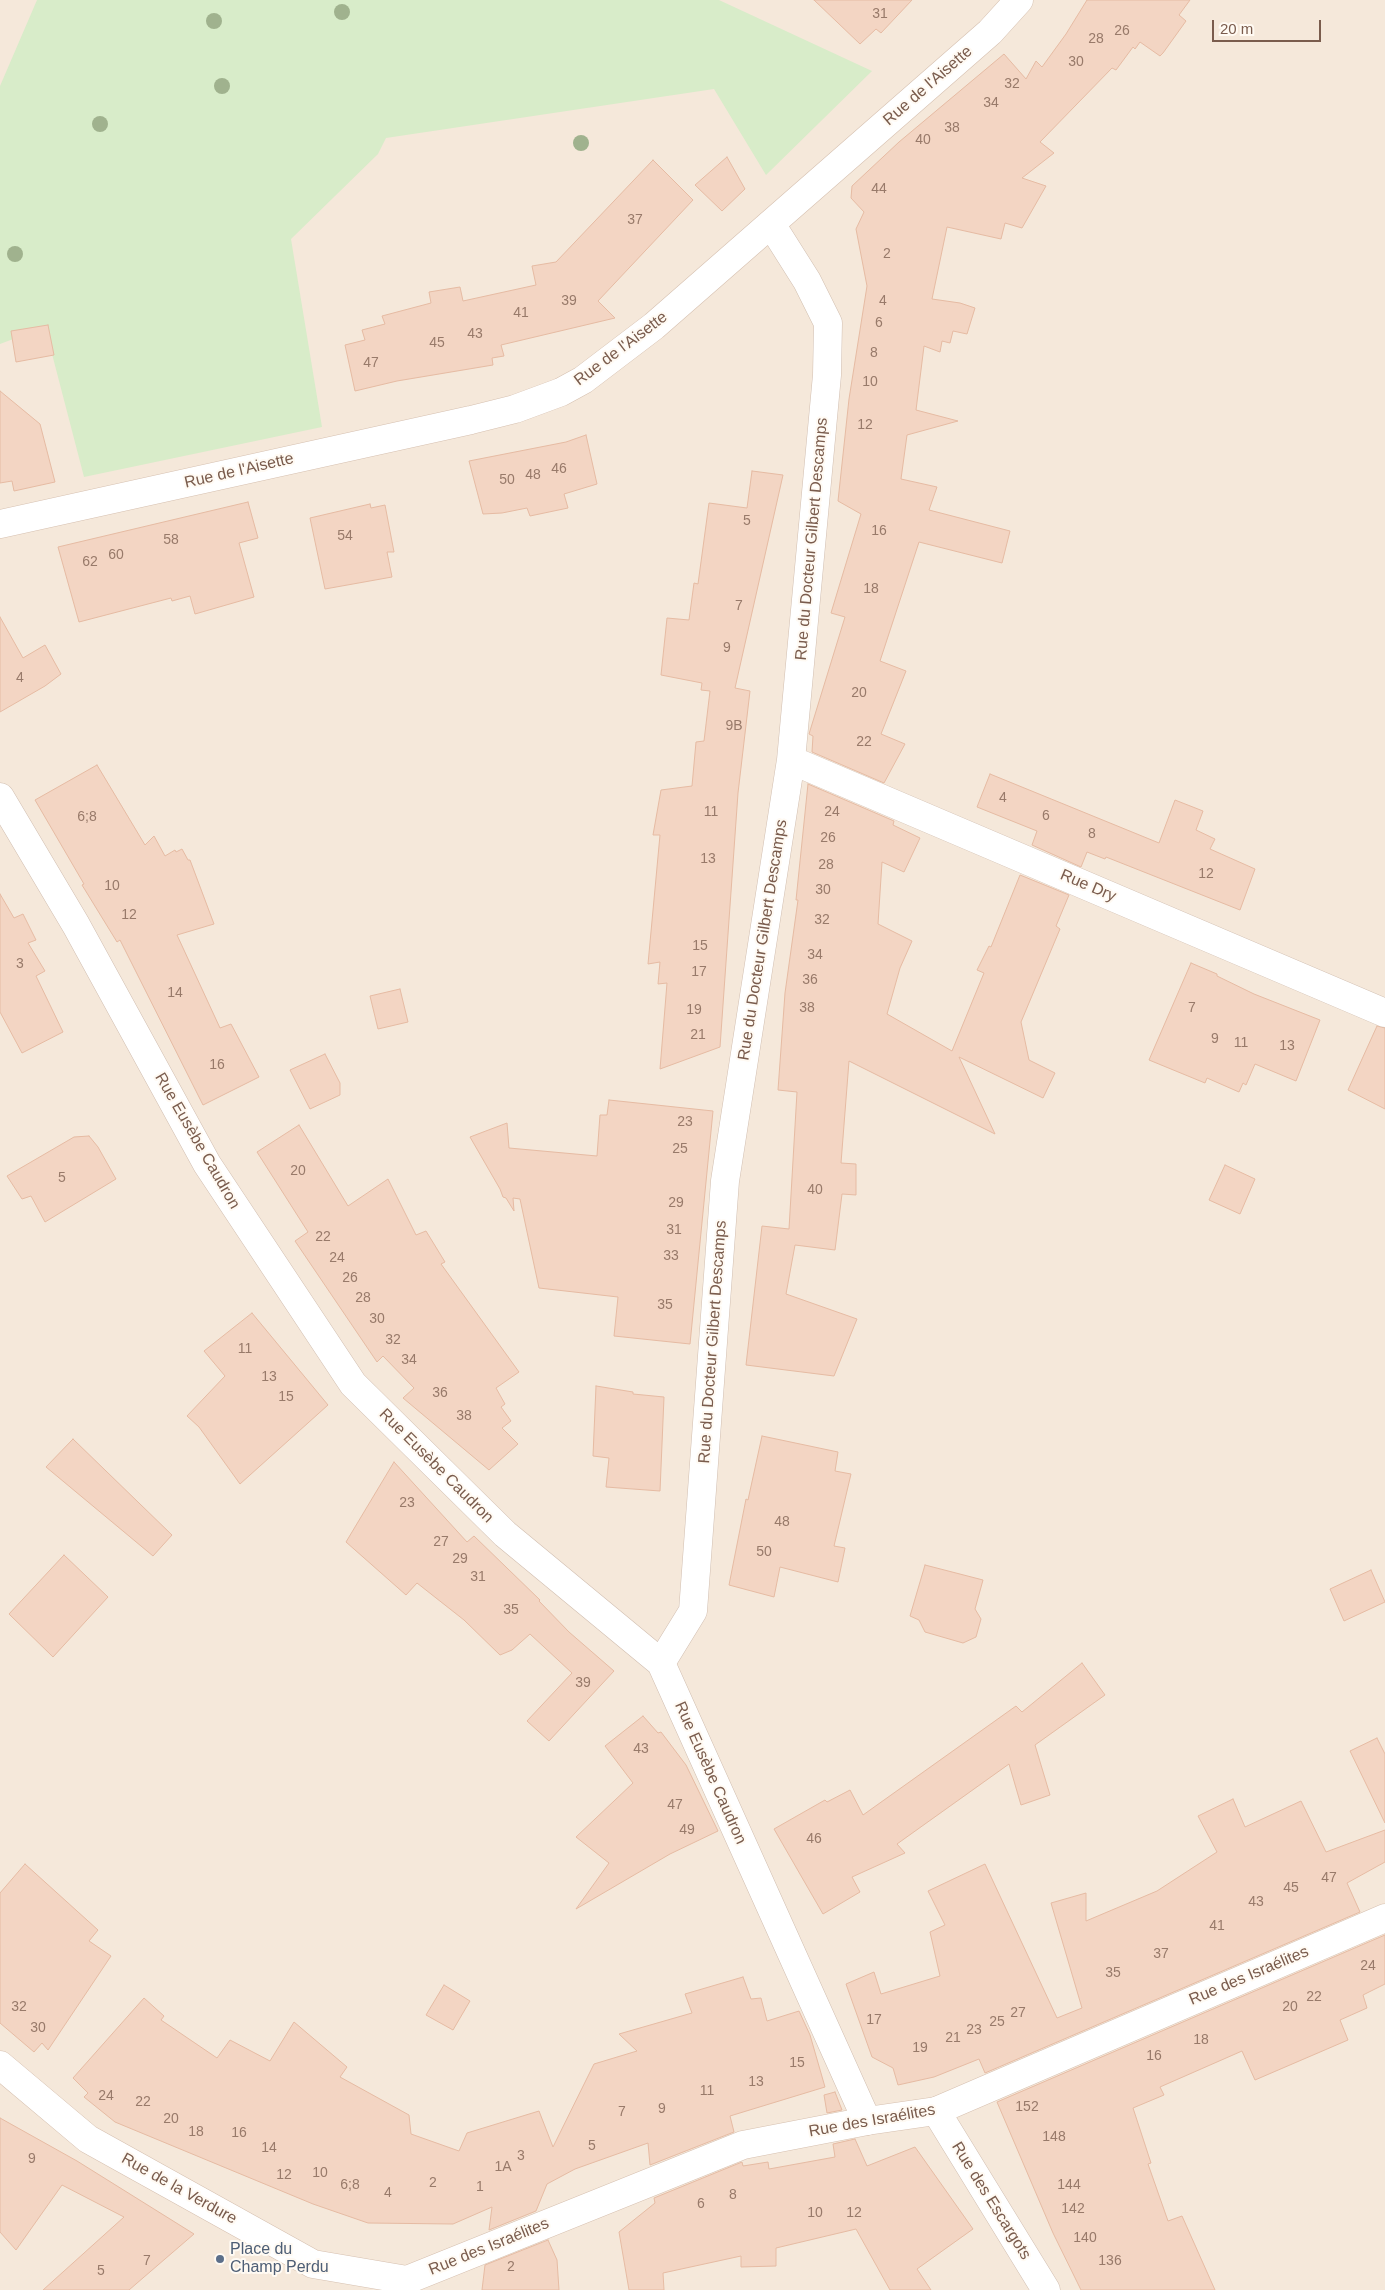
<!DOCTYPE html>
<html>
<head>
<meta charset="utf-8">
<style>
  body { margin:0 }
  #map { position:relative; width:1385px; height:2290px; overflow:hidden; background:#fdf6ec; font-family:Helvetica,sans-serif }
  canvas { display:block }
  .scale { position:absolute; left:1212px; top:20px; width:109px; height:22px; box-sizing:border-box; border:2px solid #7a5c4d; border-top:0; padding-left:6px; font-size:15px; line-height:18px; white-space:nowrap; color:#7a5c4d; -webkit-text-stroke:4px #fffaf3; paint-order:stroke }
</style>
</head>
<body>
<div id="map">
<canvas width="1385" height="2290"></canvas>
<div class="scale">20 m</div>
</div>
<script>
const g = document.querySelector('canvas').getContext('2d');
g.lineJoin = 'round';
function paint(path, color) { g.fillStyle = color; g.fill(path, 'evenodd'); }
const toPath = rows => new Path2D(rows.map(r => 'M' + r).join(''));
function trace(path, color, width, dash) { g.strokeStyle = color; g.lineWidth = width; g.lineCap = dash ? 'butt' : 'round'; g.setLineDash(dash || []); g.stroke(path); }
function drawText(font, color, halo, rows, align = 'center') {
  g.font = font + ' Helvetica,sans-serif'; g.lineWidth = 4; g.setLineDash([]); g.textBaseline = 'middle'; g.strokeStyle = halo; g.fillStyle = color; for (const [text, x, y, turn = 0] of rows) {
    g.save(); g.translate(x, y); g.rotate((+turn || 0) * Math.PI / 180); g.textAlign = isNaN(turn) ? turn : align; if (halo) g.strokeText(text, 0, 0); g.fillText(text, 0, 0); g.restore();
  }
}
paint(toPath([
  [0,0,1385,0,1385,2290,0,2290]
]), '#f5e8da');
paint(toPath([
  [37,0,719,0,872,71,766,175,714,89,386,138,378,154,291,239,322,427,84,477,45,327,0,344,0,86]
]), '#d8ecc9');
const building = toPath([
  [814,0,912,0,881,33,876,29,860,44,814,0],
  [1087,0,1190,0,1179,15,1186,21,1163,53,1160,56,1140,42,1135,49,1133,47,1116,70,1112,68,1040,142,1054,153,1022,178,1046,186,1022,228,1005,223,1001,239,947,227,932,299,960,303,975,308,967,334,953,331,950,343,942,341,940,352,924,346,916,410,958,421,907,435,901,479,937,487,929,510,1010,531,1002,563,919,542,880,661,906,671,881,734,905,744,884,783,812,752,813,736,809,734,845,617,831,613,861,514,838,501,849,399,867,286,856,229,864,212,851,198,852,186,899,142,1004,54,1026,79,1036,61,1042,67,1066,34,1087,0],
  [727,157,745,189,722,211,695,185,727,157],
  [653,160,693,200,598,301,615,318,501,345,504,356,492,358,493,365,397,381,355,391,345,345,365,340,362,330,385,324,382,316,431,303,429,292,460,287,463,301,536,285,532,266,556,262,653,160],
  [48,325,54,355,16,362,11,331,48,325],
  [0,391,40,424,55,482,14,491,12,481,0,483,0,391],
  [586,435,597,484,564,494,568,508,530,516,527,508,502,513,483,514,469,461,566,442,586,435],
  [752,471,783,475,735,688,750,691,738,793,720,1047,660,1069,667,983,658,984,660,962,648,964,660,835,653,835,661,790,692,786,696,742,704,741,710,691,701,690,702,683,661,675,667,618,689,620,694,583,698,584,709,503,747,508,752,471],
  [248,502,258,538,239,543,254,597,195,614,190,596,172,601,171,598,79,622,58,547,248,502],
  [370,504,371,508,385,505,394,552,387,552,392,577,325,589,310,518,370,504],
  [0,617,23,658,45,645,61,674,45,686,0,712,0,617],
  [97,765,145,845,154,836,165,856,175,850,176,852,182,849,188,860,190,860,214,924,177,935,220,1028,231,1024,259,1077,203,1105,120,940,117,942,82,885,84,884,35,800,97,765],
  [990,774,1159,843,1175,800,1203,811,1196,830,1215,839,1210,849,1255,869,1240,910,1106,857,1105,859,1087,852,1081,867,1032,845,1037,831,977,807,990,774],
  [808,784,894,821,893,825,920,838,904,872,882,862,878,924,912,941,900,968,887,1014,952,1051,984,973,977,970,989,946,991,947,1020,875,1069,895,1056,926,1060,929,1021,1022,1029,1060,1055,1073,1043,1098,959,1057,995,1134,849,1061,841,1163,856,1164,856,1195,842,1194,835,1250,795,1245,786,1294,857,1319,834,1376,746,1365,762,1226,789,1229,797,1092,778,1090,785,993,798,900,796,900,808,784],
  [0,894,14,918,23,914,36,940,28,943,45,971,36,976,63,1032,22,1053,0,1012,0,894],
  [1191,963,1217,974,1217,976,1254,994,1320,1020,1296,1081,1255,1064,1246,1085,1243,1083,1239,1092,1207,1078,1205,1083,1149,1060,1191,963],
  [400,989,408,1022,378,1029,370,996,400,989],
  [1377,1026,1385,1028,1385,1109,1348,1090,1377,1026],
  [325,1054,340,1083,340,1095,310,1109,290,1070,325,1054],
  [609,1100,713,1111,690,1344,614,1336,618,1297,539,1288,520,1199,513,1198,514,1211,506,1198,503,1197,500,1189,470,1137,507,1123,509,1148,597,1156,600,1115,607,1115,609,1100],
  [299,1125,348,1206,388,1179,416,1235,426,1231,445,1262,441,1264,519,1372,496,1388,505,1404,501,1407,511,1421,502,1428,518,1444,489,1470,403,1398,414,1388,383,1356,377,1362,295,1241,308,1232,257,1152,299,1125],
  [89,1136,98,1147,116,1179,45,1222,31,1196,22,1199,7,1176,74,1137,89,1136],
  [1225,1165,1255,1179,1240,1214,1209,1200,1225,1165],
  [252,1313,328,1405,240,1484,199,1427,187,1416,225,1376,204,1351,252,1313],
  [596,1386,633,1392,633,1394,664,1397,660,1491,606,1487,609,1458,593,1456,596,1386],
  [762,1436,838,1452,835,1471,851,1474,834,1546,845,1548,838,1582,780,1567,774,1597,729,1585,746,1499,748,1500,762,1436],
  [73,1439,172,1535,153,1556,46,1467,73,1439],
  [394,1462,467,1542,474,1536,540,1600,539,1601,569,1632,614,1671,549,1741,527,1721,572,1673,530,1634,512,1650,500,1655,464,1620,417,1583,406,1595,346,1542,394,1462],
  [64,1555,108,1597,53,1657,9,1614,64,1555],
  [925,1565,983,1580,975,1609,981,1619,976,1637,963,1643,925,1632,919,1620,910,1616,925,1565],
  [1371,1570,1385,1602,1344,1621,1330,1589,1371,1570],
  [1082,1663,1105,1695,1035,1745,1050,1795,1021,1805,1009,1764,897,1844,905,1853,852,1877,860,1892,823,1914,774,1829,825,1800,827,1802,850,1790,863,1815,1016,1706,1022,1712,1082,1663],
  [643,1716,658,1733,661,1732,686,1765,718,1831,670,1854,576,1909,609,1863,576,1837,633,1783,605,1746,643,1716],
  [1377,1738,1385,1754,1385,1823,1350,1751,1377,1738],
  [1233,1799,1245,1827,1301,1801,1326,1852,1385,1830,1385,1862,1347,1883,1360,1912,985,2073,979,2059,934,2077,898,2085,893,2068,872,2057,846,1984,874,1972,881,1994,940,1976,930,1932,945,1925,928,1891,985,1864,1057,2018,1082,2008,1051,1903,1086,1893,1086,1921,1157,1891,1217,1852,1198,1816,1233,1799],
  [25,1864,98,1930,89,1941,111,1956,48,2050,42,2043,34,2052,0,2023,0,1893,25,1864],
  [1385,1935,1385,1984,1363,1995,1367,2008,1340,2020,1348,2040,1255,2080,1242,2051,1160,2087,1164,2095,1133,2108,1151,2163,1148,2164,1168,2221,1182,2216,1215,2290,1081,2290,1053,2233,997,2102,1385,1935],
  [743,1977,751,1999,761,1998,767,2021,799,2011,810,2035,825,2087,730,2116,734,2132,650,2165,648,2143,575,2169,547,2184,536,2211,489,2230,492,2207,453,2224,368,2223,313,2204,115,2122,84,2097,88,2093,73,2078,144,1998,164,2016,161,2020,217,2058,230,2040,270,2061,294,2022,347,2067,340,2077,409,2115,411,2134,459,2151,467,2133,539,2111,553,2147,594,2064,637,2051,619,2034,692,2013,685,1994,743,1977],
  [444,1985,470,2001,453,2030,426,2015,444,1985],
  [835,2092,842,2110,827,2113,824,2095,835,2092],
  [0,2118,77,2161,194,2234,129,2290,43,2290,124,2217,62,2185,16,2250,0,2232,0,2118],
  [855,2139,867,2166,915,2147,973,2229,917,2269,931,2290,890,2290,856,2229,776,2248,776,2266,741,2267,741,2256,663,2273,664,2290,629,2290,619,2232,655,2203,654,2198,742,2162,743,2166,768,2162,769,2169,835,2157,833,2144,855,2139],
  [548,2240,557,2260,559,2290,482,2290,485,2265,548,2240]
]);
paint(building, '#f3d5c3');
trace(building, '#e6bba3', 1);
const street = toPath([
  [791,760,1385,1013],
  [0,797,76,925,207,1164,353,1384,505,1534,661,1663,867,2121],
  [661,1663,693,1611,725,1181,791,760,827,375,828,323,807,281,771,224],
  [936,2111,1046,2290]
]);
const secondary = toPath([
  [0,524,471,420,515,409,561,392,583,380,654,326,990,32,1019,0],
  [0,2065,88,2139,313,2264,407,2280,743,2145,867,2121,936,2111,1385,1918]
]);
trace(street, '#d1beb0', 29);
trace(secondary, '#d6c0b0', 29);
trace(street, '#fff', 28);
trace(secondary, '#fff', 28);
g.fillStyle = '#a0b28e';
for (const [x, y] of [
  [342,12],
  [214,21],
  [222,86],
  [100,124],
  [581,143],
  [15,254]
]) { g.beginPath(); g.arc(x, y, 8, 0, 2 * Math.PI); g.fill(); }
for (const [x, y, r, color] of [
  [220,2259,5,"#5c6f8a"]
]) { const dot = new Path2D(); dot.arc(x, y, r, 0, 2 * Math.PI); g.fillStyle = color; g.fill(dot); trace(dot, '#fffaf3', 2); }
drawText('14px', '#987a6a', null, [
  ["31",880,14],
  ["26",1122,31],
  ["28",1096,39],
  ["30",1076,62],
  ["32",1012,84],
  ["34",991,103],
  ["38",952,128],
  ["40",923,140],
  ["44",879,189],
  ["37",635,220],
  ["2",887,254],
  ["39",569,301],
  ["4",883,301],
  ["41",521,313],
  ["6",879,323],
  ["43",475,334],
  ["45",437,343],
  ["8",874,353],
  ["47",371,363],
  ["10",870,382],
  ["12",865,425],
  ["46",559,469],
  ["48",533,475],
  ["50",507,480],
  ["5",747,521],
  ["16",879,531],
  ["54",345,536],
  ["58",171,540],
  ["60",116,555],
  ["62",90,562],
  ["18",871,589],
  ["7",739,606],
  ["9",727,648],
  ["4",20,678],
  ["20",859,693],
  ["9B",734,726],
  ["22",864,742],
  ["4",1003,798],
  ["11",711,812],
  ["24",832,812],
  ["6",1046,816],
  ["6;8",87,817],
  ["8",1092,834],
  ["26",828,838],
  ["13",708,859],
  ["28",826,865],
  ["12",1206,874],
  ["10",112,886],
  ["30",823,890],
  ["12",129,915],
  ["32",822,920],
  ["15",700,946],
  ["34",815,955],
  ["3",20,964],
  ["17",699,972],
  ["36",810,980],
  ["14",175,993],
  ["38",807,1008],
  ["7",1192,1008],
  ["19",694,1010],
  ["21",698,1035],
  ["9",1215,1039],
  ["11",1241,1043],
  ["13",1287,1046],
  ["16",217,1065],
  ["23",685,1122],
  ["25",680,1149],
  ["20",298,1171],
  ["5",62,1178],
  ["40",815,1190],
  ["29",676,1203],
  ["31",674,1230],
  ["22",323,1237],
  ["33",671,1256],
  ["24",337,1258],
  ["26",350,1278],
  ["28",363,1298],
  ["35",665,1305],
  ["30",377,1319],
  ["32",393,1340],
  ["11",245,1349],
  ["34",409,1360],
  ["13",269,1377],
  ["36",440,1393],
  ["15",286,1397],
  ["38",464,1416],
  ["23",407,1503],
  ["48",782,1522],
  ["27",441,1542],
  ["50",764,1552],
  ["29",460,1559],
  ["31",478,1577],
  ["35",511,1610],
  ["39",583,1683],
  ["43",641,1749],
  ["47",675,1805],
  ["49",687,1830],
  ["46",814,1839],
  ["47",1329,1878],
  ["45",1291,1888],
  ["43",1256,1902],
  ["41",1217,1926],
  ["37",1161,1954],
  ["24",1368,1966],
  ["35",1113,1973],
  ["22",1314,1997],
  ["32",19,2007],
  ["20",1290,2007],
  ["27",1018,2013],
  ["17",874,2020],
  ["25",997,2022],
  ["30",38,2028],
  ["23",974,2030],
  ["21",953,2038],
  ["18",1201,2040],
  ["19",920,2048],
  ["16",1154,2056],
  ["15",797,2063],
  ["13",756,2082],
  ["11",707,2091],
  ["24",106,2096],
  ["22",143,2102],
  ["152",1027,2107],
  ["9",662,2109],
  ["7",622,2112],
  ["20",171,2119],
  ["18",196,2132],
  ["16",239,2133],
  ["148",1054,2137],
  ["5",592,2146],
  ["14",269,2148],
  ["3",521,2156],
  ["9",32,2159],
  ["1A",503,2167],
  ["10",320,2173],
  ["12",284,2175],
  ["2",433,2183],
  ["6;8",350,2185],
  ["144",1069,2185],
  ["1",480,2187],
  ["4",388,2193],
  ["8",733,2195],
  ["6",701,2204],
  ["142",1073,2209],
  ["10",815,2213],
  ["12",854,2213],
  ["140",1085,2238],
  ["7",147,2261],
  ["136",1110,2261],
  ["2",511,2267],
  ["5",101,2271]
]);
drawText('16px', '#7a5c4d', '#fffaf3', [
  ["Rue de l'Aisette",928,86,-41],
  ["Rue de l'Aisette",621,349,-37],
  ["Rue de l'Aisette",239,471,-13],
  ["Rue du Docteur Gilbert Descamps",812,539,-85],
  ["Rue Dry",1088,886,23],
  ["Rue du Docteur Gilbert Descamps",763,940,-81],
  ["Rue Eusèbe Caudron",197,1141,60],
  ["Rue du Docteur Gilbert Descamps",713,1342,-86],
  ["Rue Eusèbe Caudron",436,1466,45],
  ["Rue Eusèbe Caudron",710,1773,66],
  ["Rue des Israélites",1249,1976,-23],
  ["Rue des Israélites",872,2121,-10],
  ["Rue de la Verdure",179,2189,29],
  ["Rue des Escargots",991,2201,58],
  ["Rue des Israélites",489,2247,-22]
]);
drawText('16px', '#4e5e75', '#fffaf3', [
  ["Place du",230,2250],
  ["Champ Perdu",230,2268]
], 'left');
</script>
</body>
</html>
